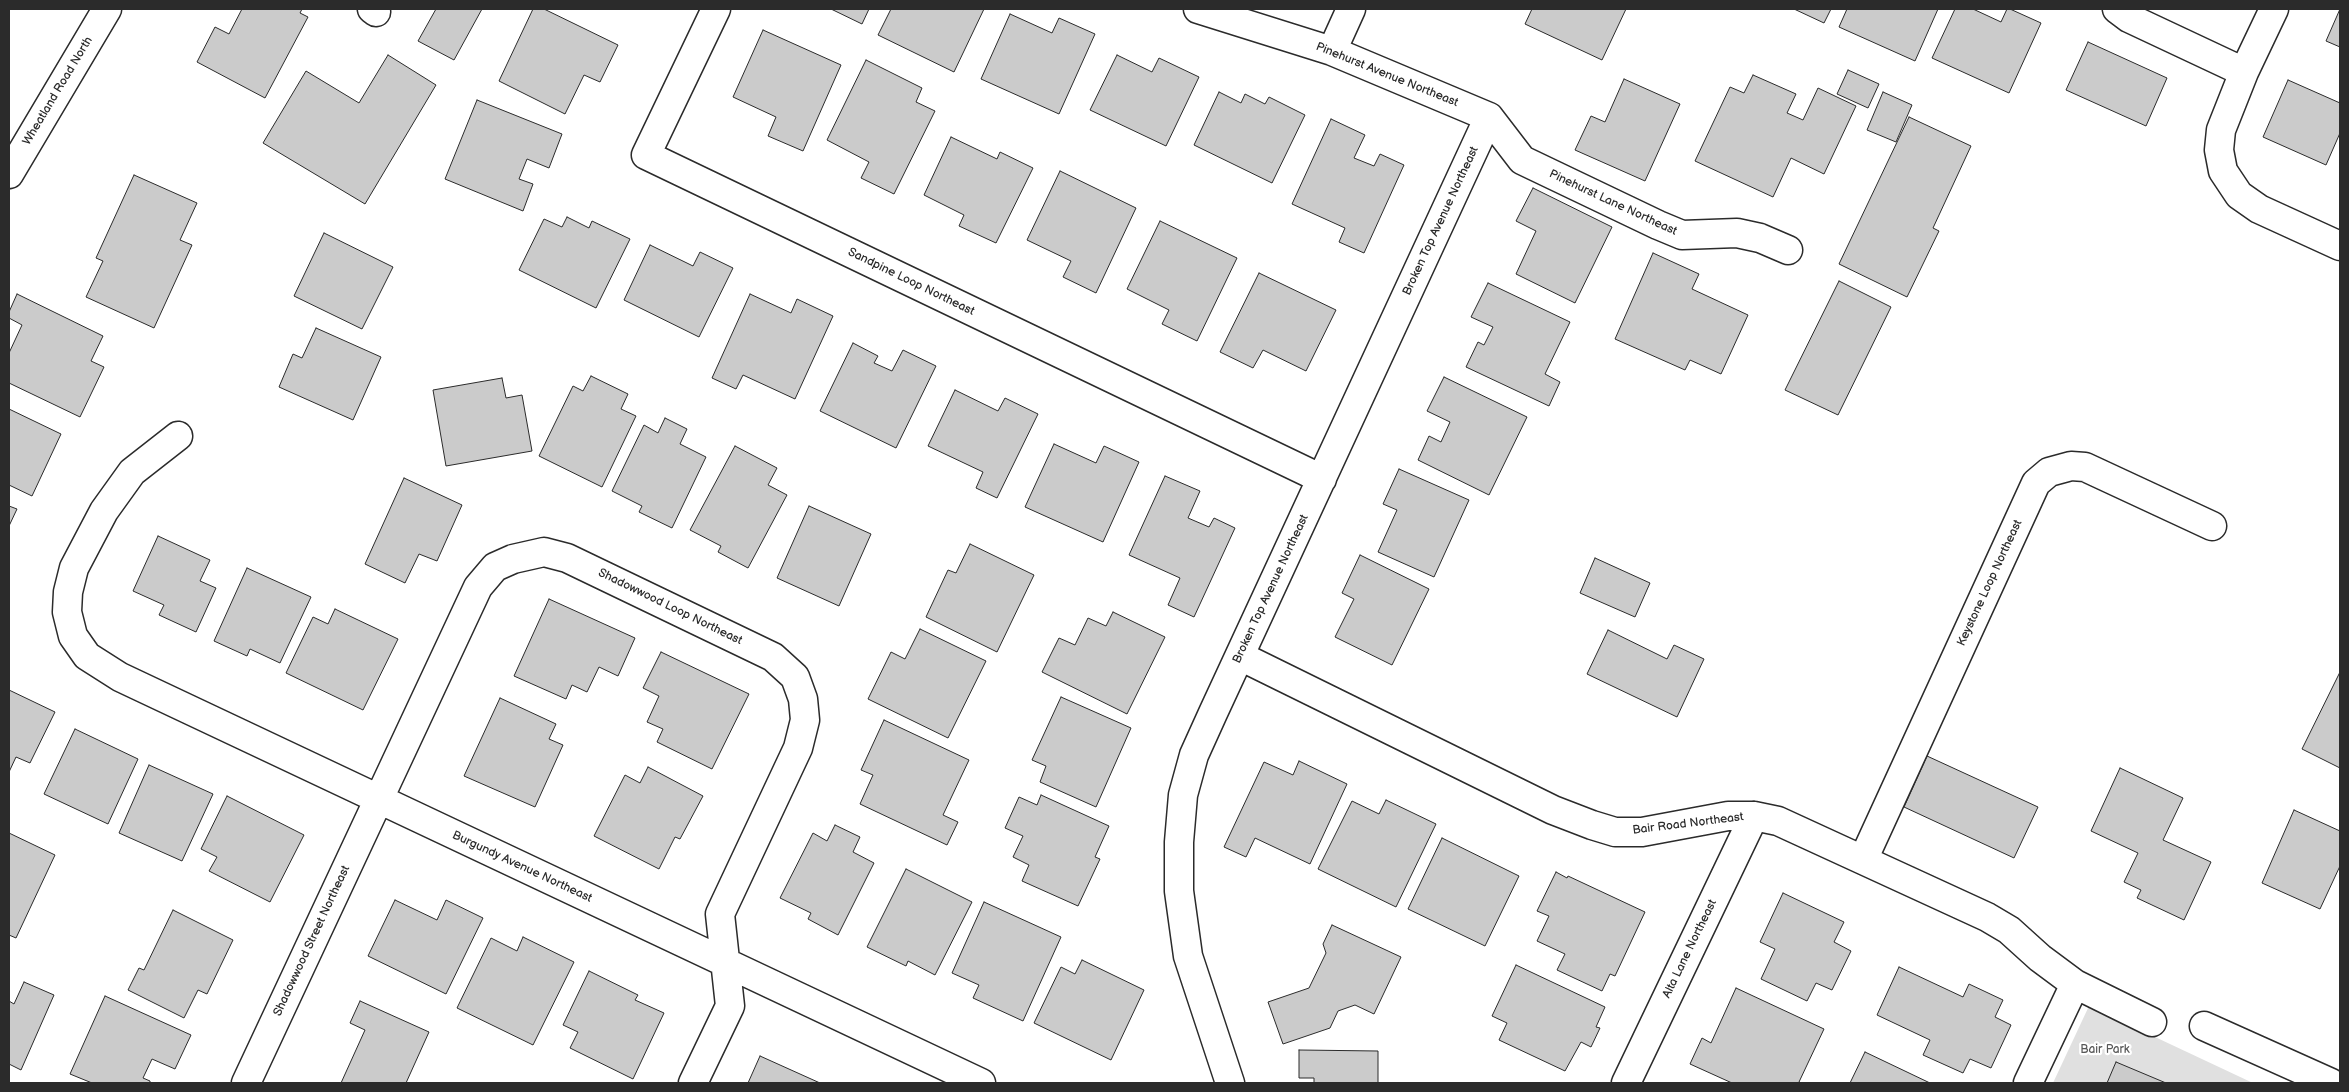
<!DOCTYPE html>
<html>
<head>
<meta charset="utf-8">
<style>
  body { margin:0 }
  #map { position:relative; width:2349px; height:1092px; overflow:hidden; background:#fff; font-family:"Balsamiq Sans",sans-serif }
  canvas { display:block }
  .frame { position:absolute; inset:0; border:10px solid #2b2b2b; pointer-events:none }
</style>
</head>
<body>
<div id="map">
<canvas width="2349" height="1092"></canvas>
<div class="frame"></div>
</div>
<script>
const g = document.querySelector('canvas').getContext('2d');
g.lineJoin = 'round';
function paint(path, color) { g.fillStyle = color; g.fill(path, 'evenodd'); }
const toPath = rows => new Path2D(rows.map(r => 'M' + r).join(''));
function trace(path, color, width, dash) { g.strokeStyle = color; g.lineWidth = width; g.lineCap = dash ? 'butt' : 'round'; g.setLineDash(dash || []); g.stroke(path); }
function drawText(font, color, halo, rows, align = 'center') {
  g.font = font + ' "Balsamiq Sans",sans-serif'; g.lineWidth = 4.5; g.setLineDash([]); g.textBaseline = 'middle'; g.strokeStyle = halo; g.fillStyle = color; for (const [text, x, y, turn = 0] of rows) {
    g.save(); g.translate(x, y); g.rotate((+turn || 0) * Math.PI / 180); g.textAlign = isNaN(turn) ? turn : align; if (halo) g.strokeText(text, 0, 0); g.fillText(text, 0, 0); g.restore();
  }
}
paint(toPath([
  [2089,1006,2253,1083,2053,1083]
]), '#e0e0e0');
const building = toPath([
  [242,9,302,9,300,13,308,17,265,98,197,62,215,27,229,34,242,9],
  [436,9,482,9,454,60,418,41,436,9],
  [533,9,544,9,618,45,600,82,584,75,565,114,499,81,533,9],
  [831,9,869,9,862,24,831,9],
  [891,9,984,9,954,72,878,35,891,9],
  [1532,9,1626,9,1602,60,1525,24,1532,9],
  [1794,9,1831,9,1824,23,1794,9],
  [1847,9,1938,9,1915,61,1839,27,1847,9],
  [1955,9,1973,9,2001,22,2007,9,2010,9,2041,23,2009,93,1932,58,1955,9],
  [2340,9,2340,47,2326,41,2340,9],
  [1010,14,1052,33,1059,18,1095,34,1059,114,981,79,1010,14],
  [763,30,841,65,803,151,768,136,776,117,733,97,763,30],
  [2088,42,2167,78,2146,126,2066,90,2088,42],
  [388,55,436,85,365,204,263,143,306,71,359,103,388,55],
  [1117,55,1152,72,1159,58,1199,77,1166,146,1090,110,1117,55],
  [866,60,922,88,916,102,935,111,894,194,861,178,869,162,827,140,866,60],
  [1848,70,1879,84,1868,108,1837,94,1848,70],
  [1753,75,1796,94,1787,113,1803,120,1818,88,1856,106,1824,174,1791,158,1773,197,1695,161,1730,87,1744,93,1753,75],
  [1624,79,1680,104,1645,181,1575,150,1591,116,1605,122,1624,79],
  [2288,80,2340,103,2340,133,2326,165,2263,137,2288,80],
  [1219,92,1241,103,1245,94,1265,104,1269,97,1305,115,1272,183,1194,145,1219,92],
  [1883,92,1912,105,1896,142,1867,130,1883,92],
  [477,100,562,134,549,168,527,159,519,179,533,184,523,211,445,179,477,100],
  [1909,117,1971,146,1933,228,1939,231,1907,297,1839,264,1909,117],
  [1331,119,1365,135,1354,158,1374,166,1380,154,1404,165,1364,253,1339,242,1345,228,1292,204,1331,119],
  [951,137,997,159,1000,152,1033,168,996,243,959,226,964,215,924,195,951,137],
  [1060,171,1136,208,1096,293,1063,277,1071,261,1027,240,1060,171],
  [134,175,197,203,180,240,192,245,154,328,86,297,103,261,96,258,134,175],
  [1533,188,1612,227,1575,303,1516,274,1536,231,1516,221,1533,188],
  [567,217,589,228,592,221,630,239,596,308,519,270,544,219,562,227,567,217],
  [1160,221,1237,258,1197,341,1162,324,1169,310,1127,289,1160,221],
  [324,233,393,267,362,329,294,296,324,233],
  [650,245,693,266,700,252,733,268,699,337,624,300,650,245],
  [1653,253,1699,274,1692,289,1748,315,1721,374,1690,360,1685,370,1615,339,1653,253],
  [1259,273,1336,310,1306,371,1263,350,1253,368,1220,352,1259,273],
  [1839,281,1891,307,1838,415,1785,390,1839,281],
  [1488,283,1570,322,1545,374,1560,382,1549,406,1466,367,1478,342,1484,345,1493,327,1471,317,1488,283],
  [17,294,103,336,91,361,104,367,80,417,9,383,9,353,22,325,9,318,9,312,17,294],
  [750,294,791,313,797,299,833,316,795,399,743,375,736,389,712,378,750,294],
  [316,328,381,357,353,420,279,387,293,354,302,358,316,328],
  [853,343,878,356,874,363,892,371,903,350,936,366,896,448,820,411,853,343],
  [591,376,628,394,621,409,636,416,602,487,539,456,573,386,583,391,591,376],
  [1444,377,1527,417,1489,495,1418,460,1429,436,1441,442,1450,422,1427,411,1444,377],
  [502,378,506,398,522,395,532,451,446,466,433,390,502,378],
  [955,390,998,411,1005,398,1038,414,997,498,976,488,983,472,928,446,955,390],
  [9,409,61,434,32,496,9,485,9,409],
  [665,418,687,429,680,444,706,457,672,528,639,512,642,506,612,491,644,425,658,433,665,418],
  [1054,444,1096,463,1104,446,1139,462,1103,542,1025,507,1054,444],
  [735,446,777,468,768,485,787,495,748,568,718,552,721,546,690,530,735,446],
  [1399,469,1469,500,1434,577,1378,552,1397,510,1383,504,1399,469],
  [1165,476,1200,491,1188,518,1209,527,1214,518,1235,528,1194,617,1168,605,1180,578,1129,555,1165,476],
  [404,478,462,505,437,561,419,554,405,583,365,564,404,478],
  [9,506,17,509,9,526,9,506],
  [809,506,871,534,839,606,777,578,809,506],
  [158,536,210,560,200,581,216,588,196,632,159,615,164,605,133,591,158,536],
  [970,544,1034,575,997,652,926,617,948,570,956,573,970,544],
  [1360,555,1429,589,1392,665,1335,637,1354,599,1342,593,1360,555],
  [1595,558,1650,583,1635,617,1580,593,1595,558],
  [247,568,311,597,280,663,250,649,247,656,214,641,247,568],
  [549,599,635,638,618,676,599,667,587,692,572,685,566,699,514,676,549,599],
  [335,609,398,639,363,710,286,673,313,617,328,624,335,609],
  [1113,612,1165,637,1127,714,1042,672,1059,638,1075,645,1088,618,1106,626,1113,612],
  [920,629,986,661,948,738,868,699,891,652,905,659,920,629],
  [1608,630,1667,659,1674,645,1704,659,1677,717,1587,674,1608,630],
  [661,652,749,694,712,769,657,742,663,729,647,722,659,696,643,688,661,652],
  [2340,672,2340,768,2302,749,2340,672],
  [9,690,55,712,30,763,16,757,9,772,9,690],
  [1061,697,1131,728,1096,807,1040,782,1046,766,1032,760,1061,697],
  [500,698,556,724,549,739,563,745,535,807,464,776,500,698],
  [884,720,969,760,943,815,958,822,947,845,860,804,873,775,861,770,884,720],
  [75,729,138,759,108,824,44,794,75,729],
  [1927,756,2038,807,2014,858,1904,807,1927,756],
  [1299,761,1347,784,1310,864,1255,838,1246,857,1224,847,1264,762,1293,775,1299,761],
  [149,765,213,794,182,861,119,833,149,765],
  [648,767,703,796,680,839,675,837,659,869,594,836,625,775,640,783,648,767],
  [2120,768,2183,798,2163,840,2211,862,2184,920,2137,898,2141,890,2124,882,2138,853,2091,831,2120,768],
  [1041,795,1109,826,1095,857,1100,859,1078,906,1022,881,1029,865,1013,857,1023,836,1005,828,1019,797,1037,805,1041,795],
  [227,796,304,835,270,902,209,871,217,857,201,849,227,796],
  [1386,800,1436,824,1396,907,1318,869,1352,801,1379,814,1386,800],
  [2294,810,2340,831,2340,866,2320,909,2262,883,2294,810],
  [835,825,860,837,853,852,874,863,838,935,808,919,811,913,780,898,813,833,827,841,835,825],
  [9,833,55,855,16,938,9,935,9,833],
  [1442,838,1519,876,1485,946,1408,909,1442,838],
  [906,869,972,902,935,975,908,961,906,966,867,947,906,869],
  [1556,872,1567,878,1568,876,1645,912,1615,976,1610,974,1602,991,1557,970,1565,954,1537,941,1549,916,1537,911,1556,872],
  [1783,893,1844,922,1834,942,1851,951,1832,990,1816,983,1807,1001,1761,979,1775,949,1760,942,1783,893],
  [395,900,437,920,446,900,483,918,446,994,368,956,395,900],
  [984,902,1061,937,1023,1021,973,998,979,985,952,973,984,902],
  [173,910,233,940,207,994,198,990,184,1018,128,990,139,968,144,970,173,910],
  [1332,925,1401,957,1374,1014,1355,1005,1338,1011,1330,1028,1283,1044,1268,1002,1309,988,1326,953,1323,944,1332,925],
  [523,937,574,962,533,1045,457,1008,491,938,517,951,523,937],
  [1082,960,1144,990,1111,1060,1034,1023,1061,967,1075,974,1082,960],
  [1516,965,1605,1007,1596,1027,1600,1028,1591,1047,1581,1042,1565,1071,1499,1040,1507,1023,1492,1016,1516,965],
  [1899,967,1963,997,1969,984,2003,1000,1995,1017,2011,1025,1991,1068,1970,1059,1963,1073,1923,1055,1930,1040,1877,1015,1899,967],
  [589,971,638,995,635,1000,664,1013,633,1079,570,1048,578,1032,563,1025,589,971],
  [24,982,54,995,21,1070,9,1064,9,1001,14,1004,24,982],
  [1736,988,1824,1029,1799,1082,1802,1083,1732,1083,1690,1064,1702,1038,1711,1043,1736,988],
  [105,996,191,1035,175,1069,152,1059,143,1078,150,1081,150,1083,92,1083,70,1074,105,996],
  [360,1001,429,1032,406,1083,341,1083,365,1030,350,1023,360,1001],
  [1299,1050,1378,1051,1378,1083,1314,1083,1314,1078,1299,1078,1299,1050],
  [1865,1052,1930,1083,1850,1083,1865,1052],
  [760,1056,820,1083,748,1083,760,1056],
  [2116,1062,2166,1083,2107,1083,2116,1062]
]);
paint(building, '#cbcbcb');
trace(building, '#2b2b2b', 1);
const minor = toPath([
  [372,9,376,12],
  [716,9,646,155,1322,479],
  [1198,9,1332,51,1489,117],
  [2117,9,2129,18,2244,72],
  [2274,9,2244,72,2221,130,2219,150,2223,171,2239,195,2259,209,2340,246],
  [1332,51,1351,9],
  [1489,117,1522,160,1658,225,1682,235,1737,233,1760,238,1788,250],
  [178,436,132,472,104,511,74,568,68,592,67,612,73,636,87,656,120,677,981,1083],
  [1240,656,1553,810,1592,825,1615,832,1642,832,1728,816,1754,816,1778,821,1987,917,2009,930,2040,958,2075,984,2152,1022],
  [1863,860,2036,483,2049,472,2071,466,2085,467,2212,526],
  [2204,1026,2331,1083],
  [246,1083,478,587,495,567,513,559,544,552,567,558,773,657,795,677,803,699,805,720,798,748,720,914,730,1006,693,1083],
  [1230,1083,1188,956,1179,891,1179,842,1183,795,1194,755,1213,713,1489,117],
  [1626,1083,1754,816],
  [2028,1083,2075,984]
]);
const major = toPath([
  [9,174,107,9]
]);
trace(minor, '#2b2b2b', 31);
trace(major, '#2b2b2b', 31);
trace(minor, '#fff', 28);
trace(major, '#fff', 28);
drawText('12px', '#2b2b2b', '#fff', [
  ["Pinehurst Avenue Northeast",1387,75,22],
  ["Wheatland Road North",58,91,-59],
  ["Pinehurst Lane Northeast",1613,203,25],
  ["Broken Top Avenue Northeast",1441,221,-65],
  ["Sandpine Loop Northeast",911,282,26],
  ["Keystone Loop Northeast",1990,583,-65],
  ["Broken Top Avenue Northeast",1271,589,-65],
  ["Shadowwood Loop Northeast",670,607,26],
  ["Bair Road Northeast",1688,824,-7],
  ["Burgundy Avenue Northeast",522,867,25],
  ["Shadowwood Street Northeast",312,941,-65],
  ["Alta Lane Northeast",1690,949,-64]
]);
drawText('12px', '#585858', '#fff', [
  ["Bair Park",2105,1050]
]);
</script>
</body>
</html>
